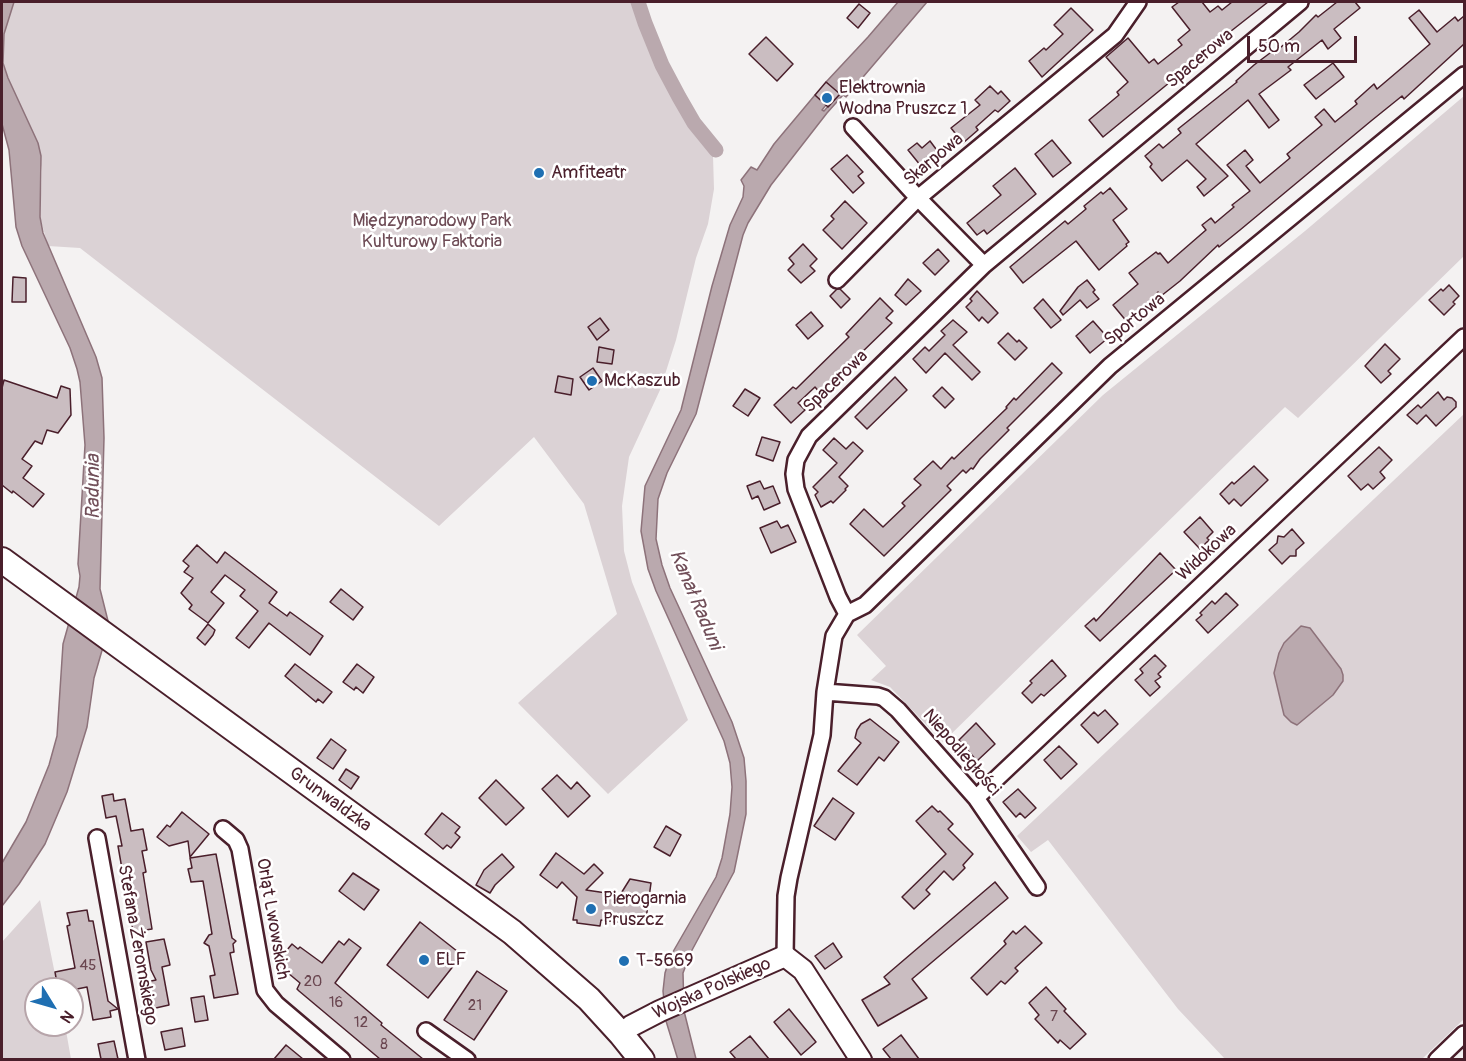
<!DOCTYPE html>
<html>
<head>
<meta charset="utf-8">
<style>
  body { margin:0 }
  #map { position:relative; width:1466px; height:1061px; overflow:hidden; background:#f4f2f2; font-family:Pangolin,sans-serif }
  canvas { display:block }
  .frame { position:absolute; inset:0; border:3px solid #4a1f2b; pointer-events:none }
  .north { position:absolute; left:24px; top:977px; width:60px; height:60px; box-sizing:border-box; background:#fff; border:2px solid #b7a5aa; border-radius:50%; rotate:127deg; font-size:16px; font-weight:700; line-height:24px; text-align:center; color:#4a1f2b }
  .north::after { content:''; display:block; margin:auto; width:21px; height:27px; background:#1f6fb2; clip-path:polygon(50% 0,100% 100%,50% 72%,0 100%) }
  .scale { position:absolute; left:1247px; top:36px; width:110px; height:27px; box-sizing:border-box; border:3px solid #4a1f2b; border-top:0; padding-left:8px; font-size:18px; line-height:21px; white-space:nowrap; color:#4a1f2b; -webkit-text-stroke:4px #fff; paint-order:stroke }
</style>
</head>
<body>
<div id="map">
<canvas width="1466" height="1061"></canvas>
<div class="frame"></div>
<div class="north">N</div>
<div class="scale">50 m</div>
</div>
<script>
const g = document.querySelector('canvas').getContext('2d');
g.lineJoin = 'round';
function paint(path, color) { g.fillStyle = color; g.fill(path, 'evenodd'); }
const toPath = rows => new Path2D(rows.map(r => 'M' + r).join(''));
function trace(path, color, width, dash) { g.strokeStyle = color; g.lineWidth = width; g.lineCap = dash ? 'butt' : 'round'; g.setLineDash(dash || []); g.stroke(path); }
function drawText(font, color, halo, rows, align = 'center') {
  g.font = font + ' Pangolin,sans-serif'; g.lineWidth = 5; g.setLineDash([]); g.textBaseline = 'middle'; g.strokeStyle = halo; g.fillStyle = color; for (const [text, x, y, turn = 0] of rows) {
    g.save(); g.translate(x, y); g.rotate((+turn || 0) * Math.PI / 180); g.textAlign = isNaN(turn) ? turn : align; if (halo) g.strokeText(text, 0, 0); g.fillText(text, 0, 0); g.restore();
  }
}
paint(toPath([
  [14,2,636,2,642,24,684,119,713,156,714,189,708,224,696,258,676,340,660,390,629,457,622,506,624,551,632,582,688,720,608,794,518,703,617,614,584,504,534,437,439,526,80,248,48,246,40,217,42,171,38,143,8,78,3,63,4,34],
  [1464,96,1464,256,1298,418,1285,407,943,742,890,687,871,680,886,666,857,635,1103,395,1305,231],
  [1464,414,1464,1019,1422,1059,1225,1059,1178,1009,1048,840,1031,852,1017,836],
  [40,900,58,989,36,989,36,1025,65,1025,71,1059,2,1059,2,942]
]), '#dbd2d5');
const water = toPath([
  [2,2,14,2,4,34,3,63,8,78,38,143,41,156,40,217,43,233,96,357,102,378,104,438,100,589,108,621,103,647,94,678,87,727,67,792,45,844,19,884,2,906,2,863,26,822,49,765,57,736,63,644,79,587,80,576,78,564,85,445,80,382,77,369,70,348,22,246,16,227,9,150,2,124,2,2],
  [898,2,927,2,846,97,843,95,827,113,771,185,748,223,743,235,696,414,667,473,658,499,656,539,662,565,670,588,732,722,744,758,746,781,746,814,734,872,691,952,683,973,684,1011,696,1059,678,1060,666,1021,663,991,665,973,670,957,716,877,722,858,730,814,732,787,730,763,724,741,656,591,648,569,641,531,645,486,681,410,712,286,730,225,743,197,744,186,741,180,751,167,757,170,774,144,815,95,826,105,822,110,824,111,839,94,826,82,868,37,898,2],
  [1301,626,1310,628,1341,669,1343,675,1343,681,1333,695,1297,725,1291,722,1284,715,1274,673,1279,653,1284,643,1301,626]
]);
paint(water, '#baa9ae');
trace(water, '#8d727a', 1.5);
trace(toPath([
  [638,2,645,23,662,65,679,97,694,123,716,150]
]), '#baa9ae', 15);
const building = toPath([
  [1179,2,1202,2,1210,12,1218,6,1222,10,1232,2,1268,2,1226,35,1224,33,1214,46,1103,137,1089,120,1119,95,1117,92,1128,82,1106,57,1128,38,1149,63,1154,59,1158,64,1182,45,1178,40,1190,30,1172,7,1179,2],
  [1337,2,1355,2,1360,8,1334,29,1341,38,1328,49,1322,40,1288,67,1291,70,1259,94,1279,120,1269,128,1248,100,1196,144,1228,176,1204,196,1197,187,1206,179,1187,160,1162,181,1150,167,1152,164,1145,156,1159,144,1163,148,1181,133,1178,129,1237,82,1236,81,1254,65,1274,50,1275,52,1299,32,1316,15,1318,17,1337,2],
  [859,4,870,13,858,28,847,18,859,4],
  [1071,8,1093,30,1042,77,1029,61,1044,48,1046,50,1063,34,1054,25,1071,8],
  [1419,10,1437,32,1455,17,1458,21,1464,16,1464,44,1404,99,1402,96,1371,121,1240,230,1219,247,1218,245,1180,281,1161,296,1158,292,1146,308,1128,323,1113,305,1138,284,1129,273,1156,252,1158,254,1160,253,1168,263,1206,230,1202,225,1211,218,1215,223,1234,207,1232,205,1250,191,1227,165,1245,150,1253,160,1246,166,1260,183,1290,158,1287,154,1322,125,1315,117,1324,109,1335,122,1357,104,1355,101,1374,84,1377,89,1430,44,1409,18,1419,10],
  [766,37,793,64,777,81,749,54,766,37],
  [1333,63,1344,77,1316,99,1304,85,1333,63],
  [826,82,840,94,828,107,815,95,826,82],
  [990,86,998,94,1001,91,1010,101,998,112,995,110,976,127,978,130,963,143,951,128,980,105,975,100,990,86],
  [1052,140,1071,163,1053,177,1035,154,1052,140],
  [930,141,942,157,925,171,908,150,917,143,922,148,930,141],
  [847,155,863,172,858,176,864,183,853,193,831,169,847,155],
  [1015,168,1036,194,987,234,984,230,977,235,967,223,1001,195,993,186,1015,168],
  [1110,188,1127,209,1113,220,1129,242,1126,244,1127,246,1099,270,1076,241,1023,283,1010,267,1065,221,1068,224,1086,209,1084,206,1101,192,1103,194,1110,188],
  [845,201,867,223,842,249,823,230,834,219,831,216,845,201],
  [803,244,817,259,810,266,815,271,801,283,788,270,794,264,789,258,803,244],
  [938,249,949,261,935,275,923,263,938,249],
  [13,277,26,278,26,302,12,302,13,277],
  [908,279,921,291,906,305,895,295,908,279],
  [1087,280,1095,290,1093,292,1099,299,1087,308,1080,300,1063,315,1060,311,1078,287,1087,280],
  [1449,285,1459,296,1453,302,1455,304,1444,315,1429,300,1441,289,1443,291,1449,285],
  [837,289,840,289,850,299,841,308,830,296,837,289],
  [977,291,998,313,988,323,982,317,979,321,966,307,972,301,970,299,977,291],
  [880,298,893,311,886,318,892,323,820,393,815,387,798,403,805,410,791,423,774,405,793,387,796,389,849,337,846,334,880,298],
  [1043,299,1061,320,1051,328,1034,308,1043,299],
  [811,312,823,326,808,339,796,325,811,312],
  [600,318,609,330,597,340,588,327,600,318],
  [953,320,967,332,953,345,980,372,972,380,945,353,926,373,913,359,925,347,929,351,945,335,941,331,953,320],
  [1093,321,1108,338,1090,353,1076,336,1093,321],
  [1008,333,1017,342,1019,340,1027,348,1015,360,998,343,1008,333],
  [1385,344,1400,359,1388,371,1391,374,1381,383,1365,366,1385,344],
  [599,347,614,350,612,364,597,362,599,347],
  [1052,363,1062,373,1007,428,1009,430,980,459,973,469,971,468,966,473,963,470,947,486,951,490,884,556,850,524,864,509,883,527,905,506,902,503,921,485,914,479,933,461,941,469,952,457,954,459,1007,408,1006,407,1014,398,1016,400,1052,363],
  [593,368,602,381,589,390,580,377,593,368],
  [558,376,573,379,571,395,555,392,558,376],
  [895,377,907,390,867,429,855,417,895,377],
  [4,380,57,398,61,386,70,389,71,415,58,433,47,430,42,444,35,441,22,459,32,466,23,478,44,494,33,507,13,491,12,493,2,485,2,388,4,380],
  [942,387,954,399,945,408,933,396,942,387],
  [745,389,760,398,748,416,733,406,745,389],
  [1438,392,1444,400,1447,397,1452,398,1456,402,1456,407,1436,426,1426,415,1417,424,1407,415,1418,405,1421,408,1438,392],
  [762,437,780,442,773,461,756,455,762,437],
  [834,438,846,449,853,442,863,451,839,477,848,486,845,489,846,490,833,503,831,501,821,507,815,495,818,492,813,487,837,463,823,450,834,438],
  [1379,447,1392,460,1380,472,1385,478,1373,489,1368,484,1361,490,1348,476,1379,447],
  [1254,466,1268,480,1241,506,1234,499,1229,504,1220,494,1232,482,1234,484,1254,466],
  [760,481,764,489,773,486,780,503,764,510,758,496,752,499,747,486,760,481],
  [1200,517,1213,532,1207,538,1209,540,1200,549,1184,532,1200,517],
  [777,521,781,528,788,525,796,542,771,553,760,528,777,521],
  [1292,529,1304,543,1296,550,1296,556,1290,556,1282,564,1269,550,1277,543,1278,536,1284,537,1292,529],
  [197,545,217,563,225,552,277,592,269,603,287,616,290,612,323,636,310,655,269,623,249,648,236,638,258,611,240,596,245,590,225,575,211,592,224,603,208,623,189,609,192,605,181,593,193,578,184,572,189,566,183,561,197,545],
  [1160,553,1176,570,1100,641,1085,626,1094,618,1096,621,1160,553],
  [341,589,363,607,353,620,330,602,341,589],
  [1226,593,1238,605,1208,633,1196,620,1202,615,1200,613,1212,601,1215,604,1226,593],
  [208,624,215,630,213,635,205,645,197,638,208,624],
  [1155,655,1166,666,1158,674,1161,677,1155,681,1160,687,1150,696,1135,680,1143,673,1140,669,1155,655],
  [1052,660,1066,676,1044,696,1041,694,1032,703,1022,693,1032,683,1030,681,1052,660],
  [295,664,332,692,323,703,318,699,316,702,285,676,295,664],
  [357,664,374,677,363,693,356,687,354,690,343,682,357,664],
  [1105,710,1118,724,1098,743,1081,725,1094,712,1098,716,1105,710],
  [870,719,899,742,884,761,879,757,857,785,838,771,861,743,855,738,857,730,861,724,870,719],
  [976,723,995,744,977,761,959,740,976,723],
  [331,739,346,750,333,769,317,758,331,739],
  [1059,746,1077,764,1061,779,1044,760,1059,746],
  [346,769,359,777,351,789,339,780,346,769],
  [557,775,571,789,577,782,590,796,568,817,542,789,557,775],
  [496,780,524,808,506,825,479,798,496,780],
  [1018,789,1036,808,1025,818,1020,813,1016,817,1003,802,1018,789],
  [113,794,114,801,125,799,131,831,143,829,147,850,142,851,146,872,143,873,152,929,133,932,118,846,122,846,116,816,106,818,102,796,113,794],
  [833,798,854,813,835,840,814,826,833,798],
  [932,806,938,812,940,811,953,824,948,829,973,854,963,865,965,868,953,880,944,871,926,890,930,894,914,909,902,897,946,854,916,821,932,806],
  [182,812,209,834,190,857,188,841,169,846,157,837,167,825,170,827,182,812],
  [442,813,460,827,455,833,460,837,451,848,447,845,443,849,425,834,442,813],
  [666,826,681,835,670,856,654,847,666,826],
  [556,853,584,874,594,864,603,873,586,890,620,895,630,879,651,883,646,919,634,916,633,924,601,920,600,926,577,923,577,920,573,920,577,897,562,882,557,888,540,875,556,853],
  [216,854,232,938,236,941,233,944,234,952,230,953,238,994,214,998,210,976,215,975,209,946,204,943,209,935,212,934,203,881,191,882,188,869,192,868,190,858,216,854],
  [502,854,514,867,495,885,490,893,476,885,484,870,502,854],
  [353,873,379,890,364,910,339,891,353,873],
  [995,882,1008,898,912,979,927,998,878,1026,862,1000,890,984,884,977,995,882],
  [87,910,89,921,93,921,108,1001,118,1009,110,1011,111,1017,93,1020,87,987,72,990,58,989,55,972,75,968,67,926,70,925,67,913,87,910],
  [420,922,462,955,428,998,387,965,420,922],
  [1025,926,1042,943,1015,968,1018,971,1005,984,1001,981,987,995,971,978,1006,944,1004,941,1013,931,1016,934,1025,926],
  [164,939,170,965,162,967,169,1005,147,1010,143,990,147,990,146,982,156,980,151,970,146,942,164,939],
  [349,939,361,948,335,983,382,1023,381,1025,423,1059,380,1059,299,991,297,989,300,983,276,963,292,944,298,949,300,947,322,963,339,941,344,945,349,939],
  [833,943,842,957,825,969,815,956,833,943],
  [477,971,507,991,474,1040,444,1020,477,971],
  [1046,987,1066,1009,1064,1011,1086,1034,1070,1049,1060,1040,1058,1043,1035,1019,1039,1015,1029,1003,1046,987],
  [204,996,208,1020,195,1022,191,998,204,996],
  [789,1009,816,1042,801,1055,774,1022,789,1009],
  [182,1028,185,1046,165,1050,161,1032,182,1028],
  [901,1035,919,1059,891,1059,883,1049,901,1035],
  [750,1036,769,1059,736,1059,730,1052,750,1036],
  [114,1041,118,1059,101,1059,98,1044,114,1041],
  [286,1045,303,1059,274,1059,286,1045]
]);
paint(building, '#cabdc1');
trace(building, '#4a1f2b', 1.5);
const minor = toPath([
  [853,127,918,198,984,265],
  [837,280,918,198,1115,35,1138,2],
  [847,614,838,597,796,489,794,474,796,460,809,436,984,265,1300,2],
  [847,614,865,605,1110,366,1464,75],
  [825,692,878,696,884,698,898,710,976,798,1037,887],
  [976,798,1464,337],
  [223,829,236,840,240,849,265,990,276,1004,342,1060],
  [97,838,137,1060],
  [785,956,786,896,789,878,822,735,825,692,834,636,847,614],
  [426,1031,467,1060],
  [1437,1060,1464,1034]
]);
const tertiary = toPath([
  [621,1034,631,1026,660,1011,785,956,803,970,861,1060]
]);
const primary = toPath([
  [2,560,512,932,589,999,621,1034,642,1060]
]);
trace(minor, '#4a1f2b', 20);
trace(tertiary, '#4a1f2b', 24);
trace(primary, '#4a1f2b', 28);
trace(minor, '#fff', 15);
trace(tertiary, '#fff', 20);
trace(primary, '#fff', 24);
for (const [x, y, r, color] of [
  [827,98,6,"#1f6fb2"],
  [539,173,6,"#1f6fb2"],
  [592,381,6,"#1f6fb2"],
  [591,909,6,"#1f6fb2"],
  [424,960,6,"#1f6fb2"],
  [624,961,6,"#1f6fb2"]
]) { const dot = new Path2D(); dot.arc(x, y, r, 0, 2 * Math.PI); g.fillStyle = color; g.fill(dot); trace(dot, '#fff', 2); }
drawText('15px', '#6a4650', null, [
  ["45",88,966],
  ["20",313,982],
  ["16",336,1003],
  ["21",475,1006],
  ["7",1054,1017],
  ["12",361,1023],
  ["8",384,1045]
]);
drawText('18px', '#4a1f2b', '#fff', [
  ["Spacerowa",1200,59,-40],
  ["Skarpowa",934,160,-40],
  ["Sportowa",1135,320,-39],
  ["Spacerowa",836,382,-44],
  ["Widokowa",1207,553,-43],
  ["Niepodległości",961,753,49],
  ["Grunwaldzka",330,800,36],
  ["Orląt Lwowskich",272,919,80],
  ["Stefana Żeromskiego",137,945,80],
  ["Wojska Polskiego",712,989,-24]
]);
drawText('18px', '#4a1f2b', '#fff', [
  ["Elektrownia",839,88],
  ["Wodna Pruszcz 1",839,109],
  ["Amfiteatr",551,173],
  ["McKaszub",604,381],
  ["Pierogarnia",603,899],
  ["Pruszcz",603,920],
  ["ELF",436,960],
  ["T-5669",636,961]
], 'left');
drawText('18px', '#6e4c56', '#fff', [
  ["Międzynarodowy Park",432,221],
  ["Kulturowy Faktoria",432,242]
]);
drawText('italic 20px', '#714f59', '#fff', [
  ["Radunia",94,487,-90],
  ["Kanał Raduni",695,600,67]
]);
</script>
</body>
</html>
